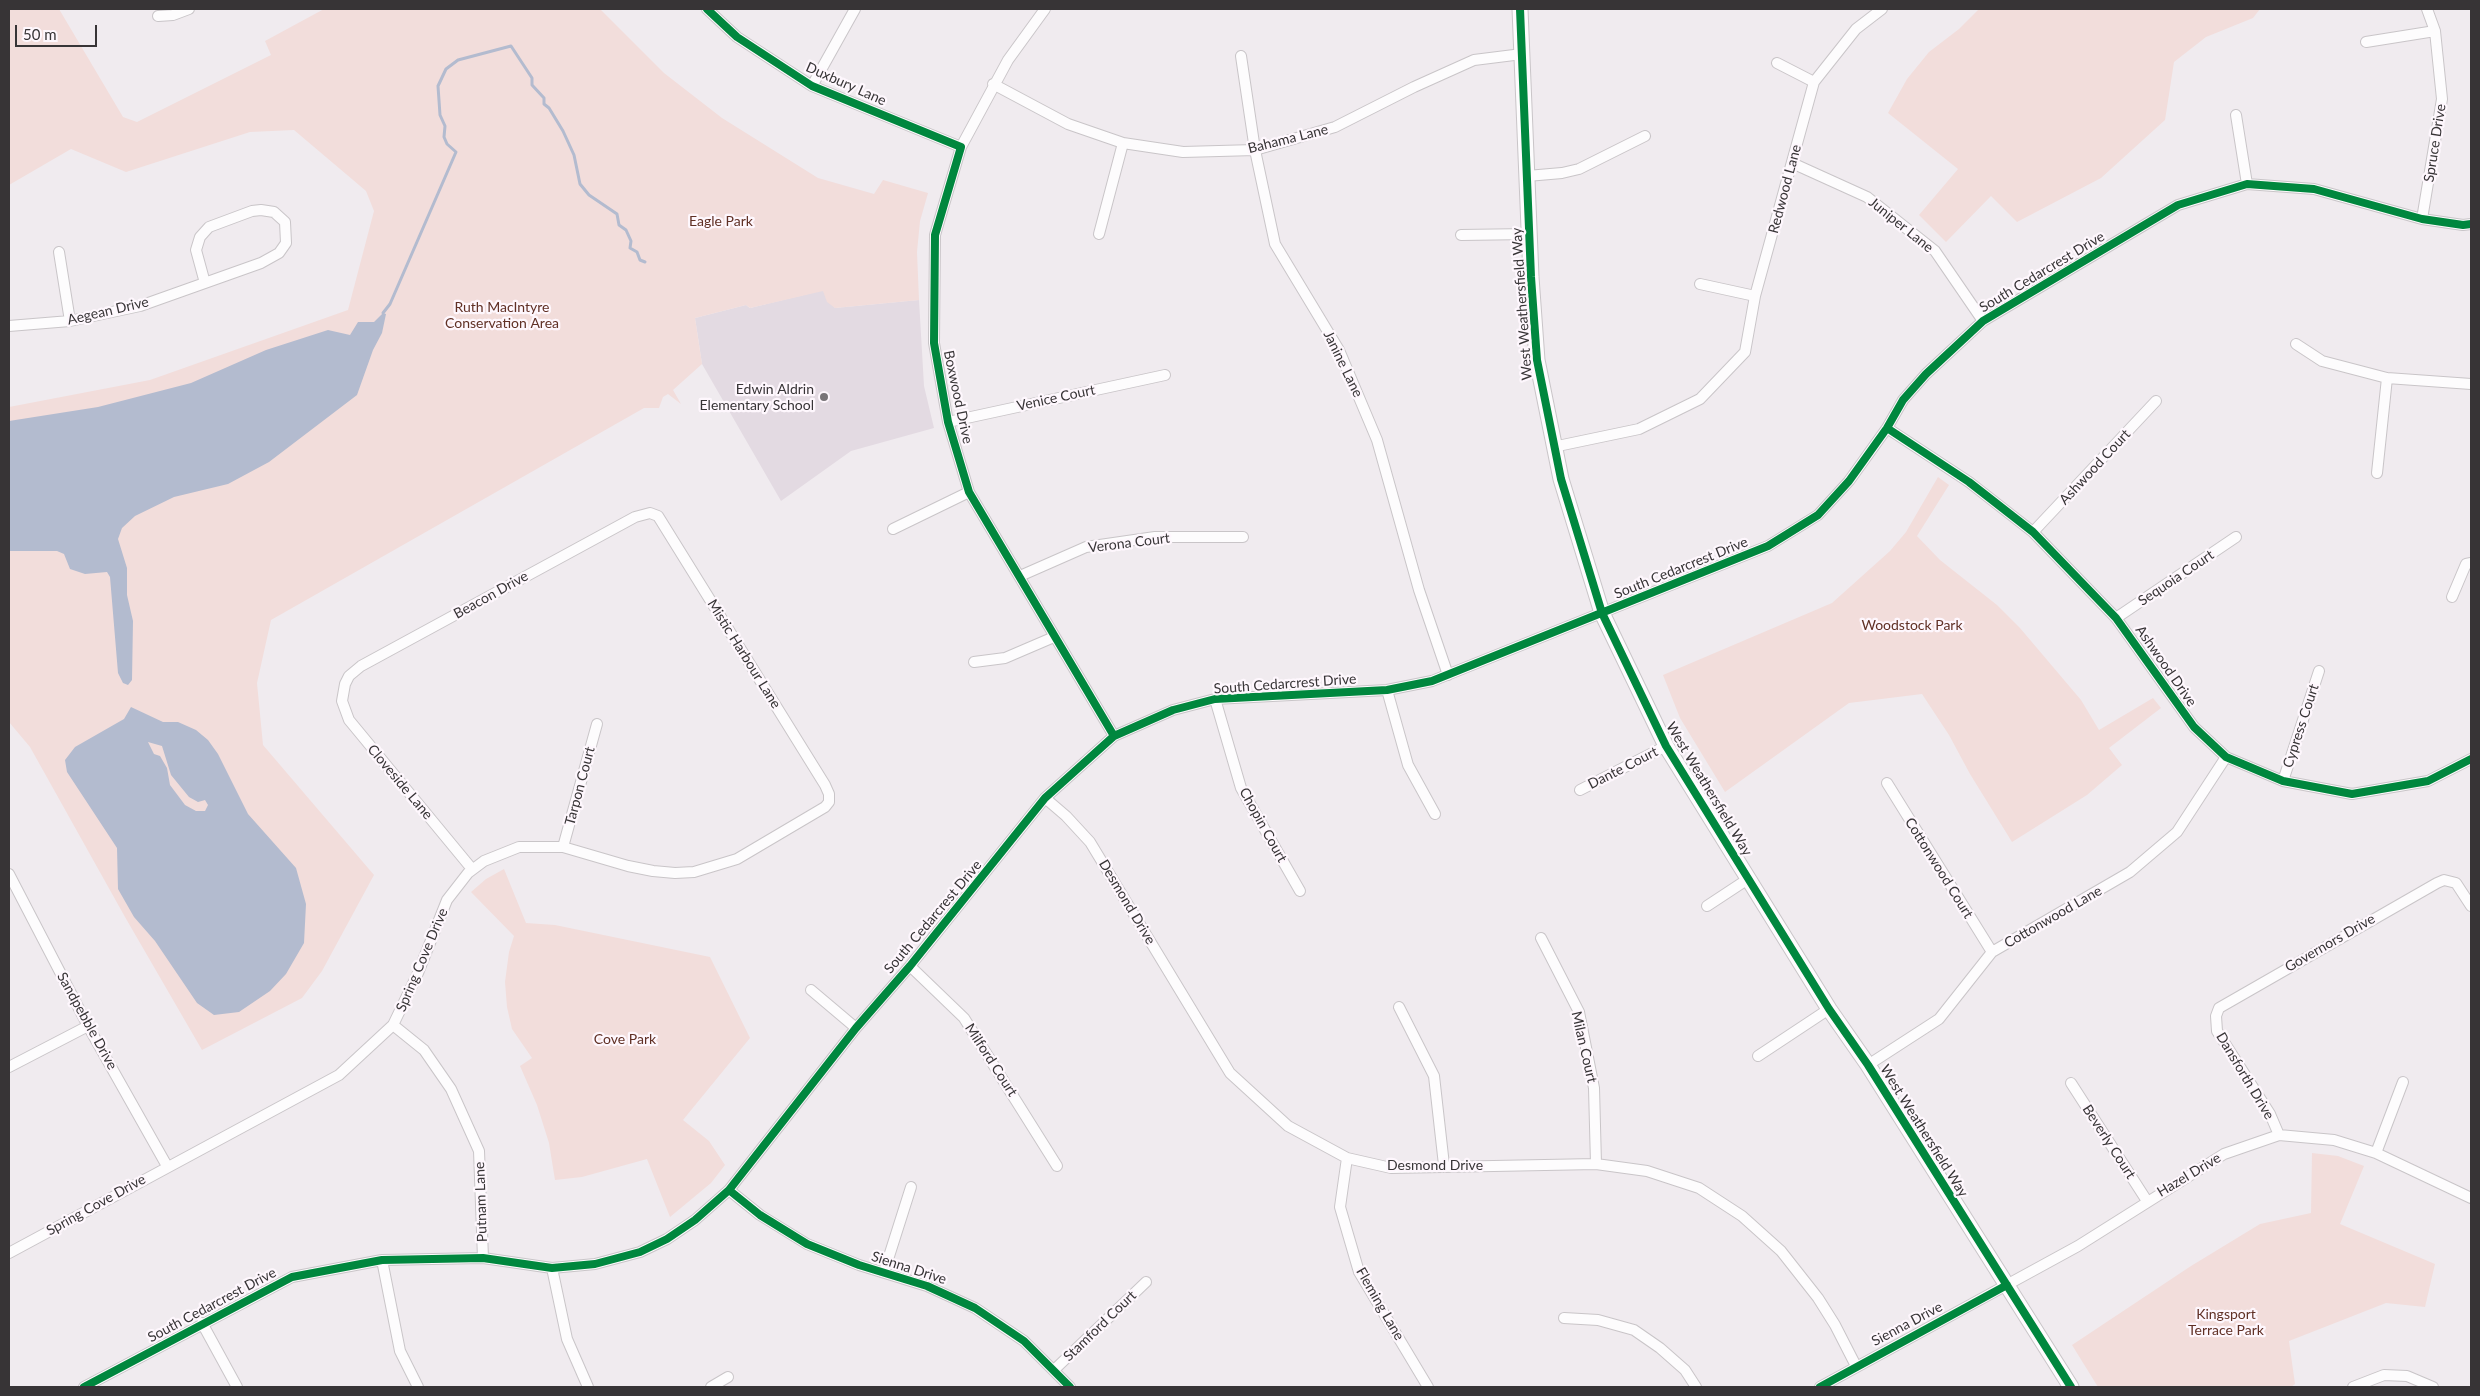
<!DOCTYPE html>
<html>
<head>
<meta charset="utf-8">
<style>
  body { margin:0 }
  #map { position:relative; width:2480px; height:1396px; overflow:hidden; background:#f0ebef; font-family:Lato,sans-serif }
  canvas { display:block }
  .frame { position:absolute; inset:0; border:10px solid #373436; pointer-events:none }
  .scale { position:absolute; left:15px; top:25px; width:82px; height:22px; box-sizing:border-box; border:2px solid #373436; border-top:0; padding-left:6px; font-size:15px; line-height:18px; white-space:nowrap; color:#373436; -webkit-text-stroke:4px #fef7fd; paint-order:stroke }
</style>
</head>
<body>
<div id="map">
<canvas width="2480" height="1396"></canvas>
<div class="frame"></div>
<div class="scale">50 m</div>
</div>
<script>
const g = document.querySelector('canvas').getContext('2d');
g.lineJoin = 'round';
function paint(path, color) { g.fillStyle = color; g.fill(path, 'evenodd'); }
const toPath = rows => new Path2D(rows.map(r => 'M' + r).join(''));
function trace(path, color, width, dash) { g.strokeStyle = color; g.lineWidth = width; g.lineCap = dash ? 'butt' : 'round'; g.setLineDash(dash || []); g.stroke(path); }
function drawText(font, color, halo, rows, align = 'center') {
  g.font = font + ' Lato,sans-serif'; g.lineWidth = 4.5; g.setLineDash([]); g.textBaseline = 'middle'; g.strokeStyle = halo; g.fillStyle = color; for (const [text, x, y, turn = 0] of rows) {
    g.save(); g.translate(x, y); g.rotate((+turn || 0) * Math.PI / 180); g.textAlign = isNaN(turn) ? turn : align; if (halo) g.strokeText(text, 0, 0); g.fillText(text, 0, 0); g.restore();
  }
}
paint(toPath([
  [824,290,835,308,919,300,924,386,934,428,851,451,781,501,702,364,695,318,746,305,750,308]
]), '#e3dae2');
paint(toPath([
  [9,9,59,9,123,117,137,122,271,55,265,41,324,9,600,9,664,73,722,118,818,178,874,194,883,180,928,193,920,221,917,252,919,300,835,308,827,302,823,291,750,308,746,305,695,318,702,364,673,390,681,404,668,394,663,397,659,408,644,408,271,620,257,683,263,745,374,875,322,971,302,998,202,1050,125,917,30,747,9,722,9,407,150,380,348,310,374,211,366,191,294,130,250,132,126,172,71,149,9,185],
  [1979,9,2260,9,2253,18,2206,37,2174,62,2165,120,2101,178,2017,222,1991,196,1946,242,1919,215,1958,169,1888,113,1907,79,1929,52,1959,29],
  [1938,477,1949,485,1917,536,1940,560,1997,605,2020,628,2081,700,2099,730,2153,698,2161,708,2109,748,2122,765,2087,795,2012,842,1970,774,1949,735,1922,694,1849,703,1725,792,1680,718,1663,675,1832,603,1890,551,1906,532],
  [504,869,526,923,555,925,710,957,750,1038,683,1120,709,1141,725,1165,711,1183,670,1217,647,1159,582,1177,555,1180,549,1143,537,1105,520,1066,532,1058,512,1029,507,1007,505,982,509,952,514,936,471,892,486,879],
  [2312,1153,2338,1156,2364,1166,2340,1224,2435,1264,2425,1307,2386,1303,2289,1341,2295,1384,2291,1387,2098,1387,2072,1345,2191,1266,2260,1224,2311,1213]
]), '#f2dddb');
paint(toPath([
  [383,313,386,314,382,333,373,350,357,395,269,462,228,484,174,497,135,516,122,528,118,539,127,568,127,595,133,621,132,680,128,685,123,683,118,673,110,577,107,572,85,574,70,569,64,554,57,551,9,551,9,421,98,407,191,383,266,350,328,330,350,335,358,322,374,322],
  [131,707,163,722,178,722,196,730,208,740,218,754,248,814,296,868,306,904,304,943,286,974,270,991,239,1012,214,1015,197,1003,155,941,134,917,118,889,117,848,67,772,65,760,75,747,124,719],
  [148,742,162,746,171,775,189,797,198,802,205,800,208,805,205,811,196,811,185,805,170,785,167,768,160,756,154,754]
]), '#b3bbcf');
trace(toPath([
  [383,313,390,304,456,152,447,144,444,137,445,126,440,115,438,86,446,69,458,60,511,46,532,78,532,85,544,98,544,104,549,108,563,131,574,155,580,184,589,195,617,214,619,225,626,230,631,241,630,248,637,252,640,260,645,262]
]), '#b3bbcf', 3);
const street = toPath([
  [707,9,737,37,812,86,961,147],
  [1045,9,1008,60,961,147,935,235,934,343,948,422,969,492,1114,736],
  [158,16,173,15,189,9],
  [2366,42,2435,31],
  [1241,56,1255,150,1275,244,1339,350,1377,440,1419,590,1448,675],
  [1777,63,1814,82],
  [993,84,1068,124,1123,143,1183,152,1255,150,1335,127,1414,87,1474,60,1522,54],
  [812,86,855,9],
  [2236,115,2247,184],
  [1792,163,1867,197,1935,251,1983,321],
  [1527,176,1562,173,1579,169,1645,136],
  [2422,219,2442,99,2435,31,2427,9],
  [1099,234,1123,143],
  [1461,235,1529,234],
  [59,252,70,321],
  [1700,284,1755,296],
  [9,326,70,321,140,306,261,263,279,253,286,243,285,222,274,212,261,210,252,211,209,227,200,237,196,250,205,283],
  [2296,344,2322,361,2387,378,2471,384],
  [948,422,1165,375],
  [1887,428,1969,482,2033,532,2116,618,2194,727,2226,757,2283,781,2352,794,2428,781,2471,759],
  [1553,447,1639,429,1700,399,1745,352,1755,296,1814,82,1856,29,1882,9],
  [2377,473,2387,378],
  [893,529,969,492],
  [2033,532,2156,401],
  [1020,576,1086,547,1155,537,1243,537],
  [2452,597,2466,564,2471,563],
  [2116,618,2236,537],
  [974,662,1005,658,1054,637],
  [1387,690,1408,765,1435,814],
  [1215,699,1241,788,1300,891],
  [2283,781,2319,671],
  [1887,783,1992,952],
  [1580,790,1666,746],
  [1045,798,1066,816,1090,842,1230,1073,1288,1126,1347,1158,1391,1168,1596,1164,1647,1171,1699,1188,1742,1216,1781,1251,1818,1298,1835,1325,1856,1366],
  [563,847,597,724],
  [9,874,88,1026,167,1166],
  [1707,906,1748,879],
  [1541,938,1579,1012,1594,1088,1596,1164],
  [910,966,964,1018,1057,1166],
  [811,990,856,1028],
  [1399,1007,1434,1076,1444,1165],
  [393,1025,424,1050,451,1089,479,1151,483,1258],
  [1758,1056,1829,1009],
  [1868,1065,1939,1019,1992,952,2130,872,2177,832,2226,757],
  [9,1067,88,1026],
  [2071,1083,2147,1201],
  [2279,1135,2270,1114,2217,1031,2216,1016,2219,1008,2437,883,2444,880,2456,883,2471,906],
  [2376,1153,2403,1082],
  [1347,1158,1340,1207,1359,1272,1428,1387],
  [729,1190,760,1215,807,1244,859,1265,927,1286,975,1308,1024,1341,1070,1387],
  [9,1253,339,1075,393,1025,418,973,447,900,468,873,484,861,519,847,563,847,628,866,653,871,675,873,694,872,737,859,825,807,829,802,829,794,825,785,658,516,650,513,635,517,361,666,349,676,345,684,342,701,349,720,472,869],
  [382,1260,400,1351,418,1387],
  [552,1268,567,1339,588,1387],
  [884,1272,911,1187],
  [1564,1318,1598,1320,1634,1330,1660,1348,1685,1370,1696,1387],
  [202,1323,237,1387],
  [1055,1369,1146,1282],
  [84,1387,292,1277,382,1260,483,1258,552,1268,595,1264,640,1252,667,1239,695,1220,729,1190,856,1028,910,966,1045,798,1114,736,1173,710,1215,699,1387,690,1432,681,1768,546,1818,515,1849,481,1887,428,1903,400,1926,374,1983,321,2178,205,2247,184,2314,189,2422,219,2463,225,2471,224],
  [711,1387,728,1377],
  [1820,1387,2078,1246,2224,1154,2279,1135,2334,1140,2376,1153,2471,1198],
  [2353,1387,2384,1375,2407,1376,2433,1387]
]);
const secondary = toPath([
  [1520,9,1531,277,1537,360,1561,479,1602,613,1666,746,1829,1009,1868,1065,2071,1387]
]);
trace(street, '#c9c5c8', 12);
trace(secondary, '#c9c5c8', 17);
trace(street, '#fdfcfd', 10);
trace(secondary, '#fdfcfd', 15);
trace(toPath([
  [707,9,737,37,812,86,961,147,935,235,934,343,948,422,969,492,1114,736],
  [1520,9,1531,277,1537,360,1561,479,1602,613,1666,746,1829,1009,1868,1065,2071,1387],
  [1887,428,1969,482,2033,532,2116,618,2194,727,2226,757,2283,781,2352,794,2428,781,2471,759],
  [729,1190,760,1215,807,1244,859,1265,927,1286,975,1308,1024,1341,1070,1387],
  [84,1387,292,1277,382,1260,483,1258,552,1268,595,1264,640,1252,667,1239,695,1220,729,1190,856,1028,910,966,1045,798,1114,736,1173,710,1215,699,1387,690,1432,681,1768,546,1818,515,1849,481,1887,428,1903,400,1926,374,1983,321,2178,205,2247,184,2314,189,2422,219,2463,225,2471,224],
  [1820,1387,2007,1285]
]), '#00873e', 8);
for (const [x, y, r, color] of [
  [824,397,5,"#787477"]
]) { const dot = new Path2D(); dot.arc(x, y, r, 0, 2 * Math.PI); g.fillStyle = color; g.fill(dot); trace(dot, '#fef7fd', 2); }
drawText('14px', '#373436', '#fef7fd', [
  ["Duxbury Lane",846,84,24],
  ["Bahama Lane",1288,139,-14],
  ["Spruce Drive",2435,143,-81],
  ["Redwood Lane",1785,189,-75],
  ["Juniper Lane",1901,225,39],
  ["South Cedarcrest Drive",2042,272,-31],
  ["West Weathersfield Way",1522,304,-94],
  ["Aegean Drive",108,311,-13],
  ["Janine Lane",1343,364,64],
  ["Boxwood Drive",958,397,78],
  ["Venice Court",1056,398,-12],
  ["Ashwood Court",2095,467,-47],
  ["Verona Court",1129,543,-7],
  ["South Cedarcrest Drive",1681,568,-22],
  ["Sequoia Court",2176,578,-34],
  ["Beacon Drive",491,595,-29],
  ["Mistic Harbour Lane",744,654,58],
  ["Ashwood Drive",2166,666,55],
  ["South Cedarcrest Drive",1285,684,-4],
  ["Cypress Court",2301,726,-72],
  ["Dante Court",1623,768,-27],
  ["Cloveside Lane",400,782,50],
  ["Tarpon Court",580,786,-75],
  ["West Weathersfield Way",1709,789,59],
  ["Chopin Court",1263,825,61],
  ["Cottonwood Court",1939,868,58],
  ["Desmond Drive",1127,902,59],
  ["South Cedarcrest Drive",933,917,-50],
  ["Cottonwood Lane",2053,917,-30],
  ["Governors Drive",2330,943,-30],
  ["Spring Cove Drive",422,960,-67],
  ["Sandpebble Drive",87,1021,61],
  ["Milan Court",1584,1047,77],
  ["Milford Court",991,1060,57],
  ["Dansforth Drive",2245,1076,59],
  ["West Weathersfield Way",1924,1131,58],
  ["Beverly Court",2109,1142,57],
  ["Desmond Drive",1435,1165],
  ["Hazel Drive",2189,1175,-31],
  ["Putnam Lane",481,1202,-92],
  ["Spring Cove Drive",96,1205,-29],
  ["Sienna Drive",909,1268,18],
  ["Fleming Lane",1380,1304,60],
  ["South Cedarcrest Drive",212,1305,-28],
  ["Sienna Drive",1907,1324,-28],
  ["Stamford Court",1100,1326,-44]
]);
drawText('14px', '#603025', '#fef7fd', [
  ["Eagle Park",721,221],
  ["Ruth MacIntyre",502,307],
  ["Conservation Area",502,323],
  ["Woodstock Park",1912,625],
  ["Cove Park",625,1039],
  ["Kingsport",2226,1314],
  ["Terrace Park",2226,1330]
]);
drawText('14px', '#373436', '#fef7fd', [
  ["Edwin Aldrin",814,389],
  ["Elementary School",814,405]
], 'right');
</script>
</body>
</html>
